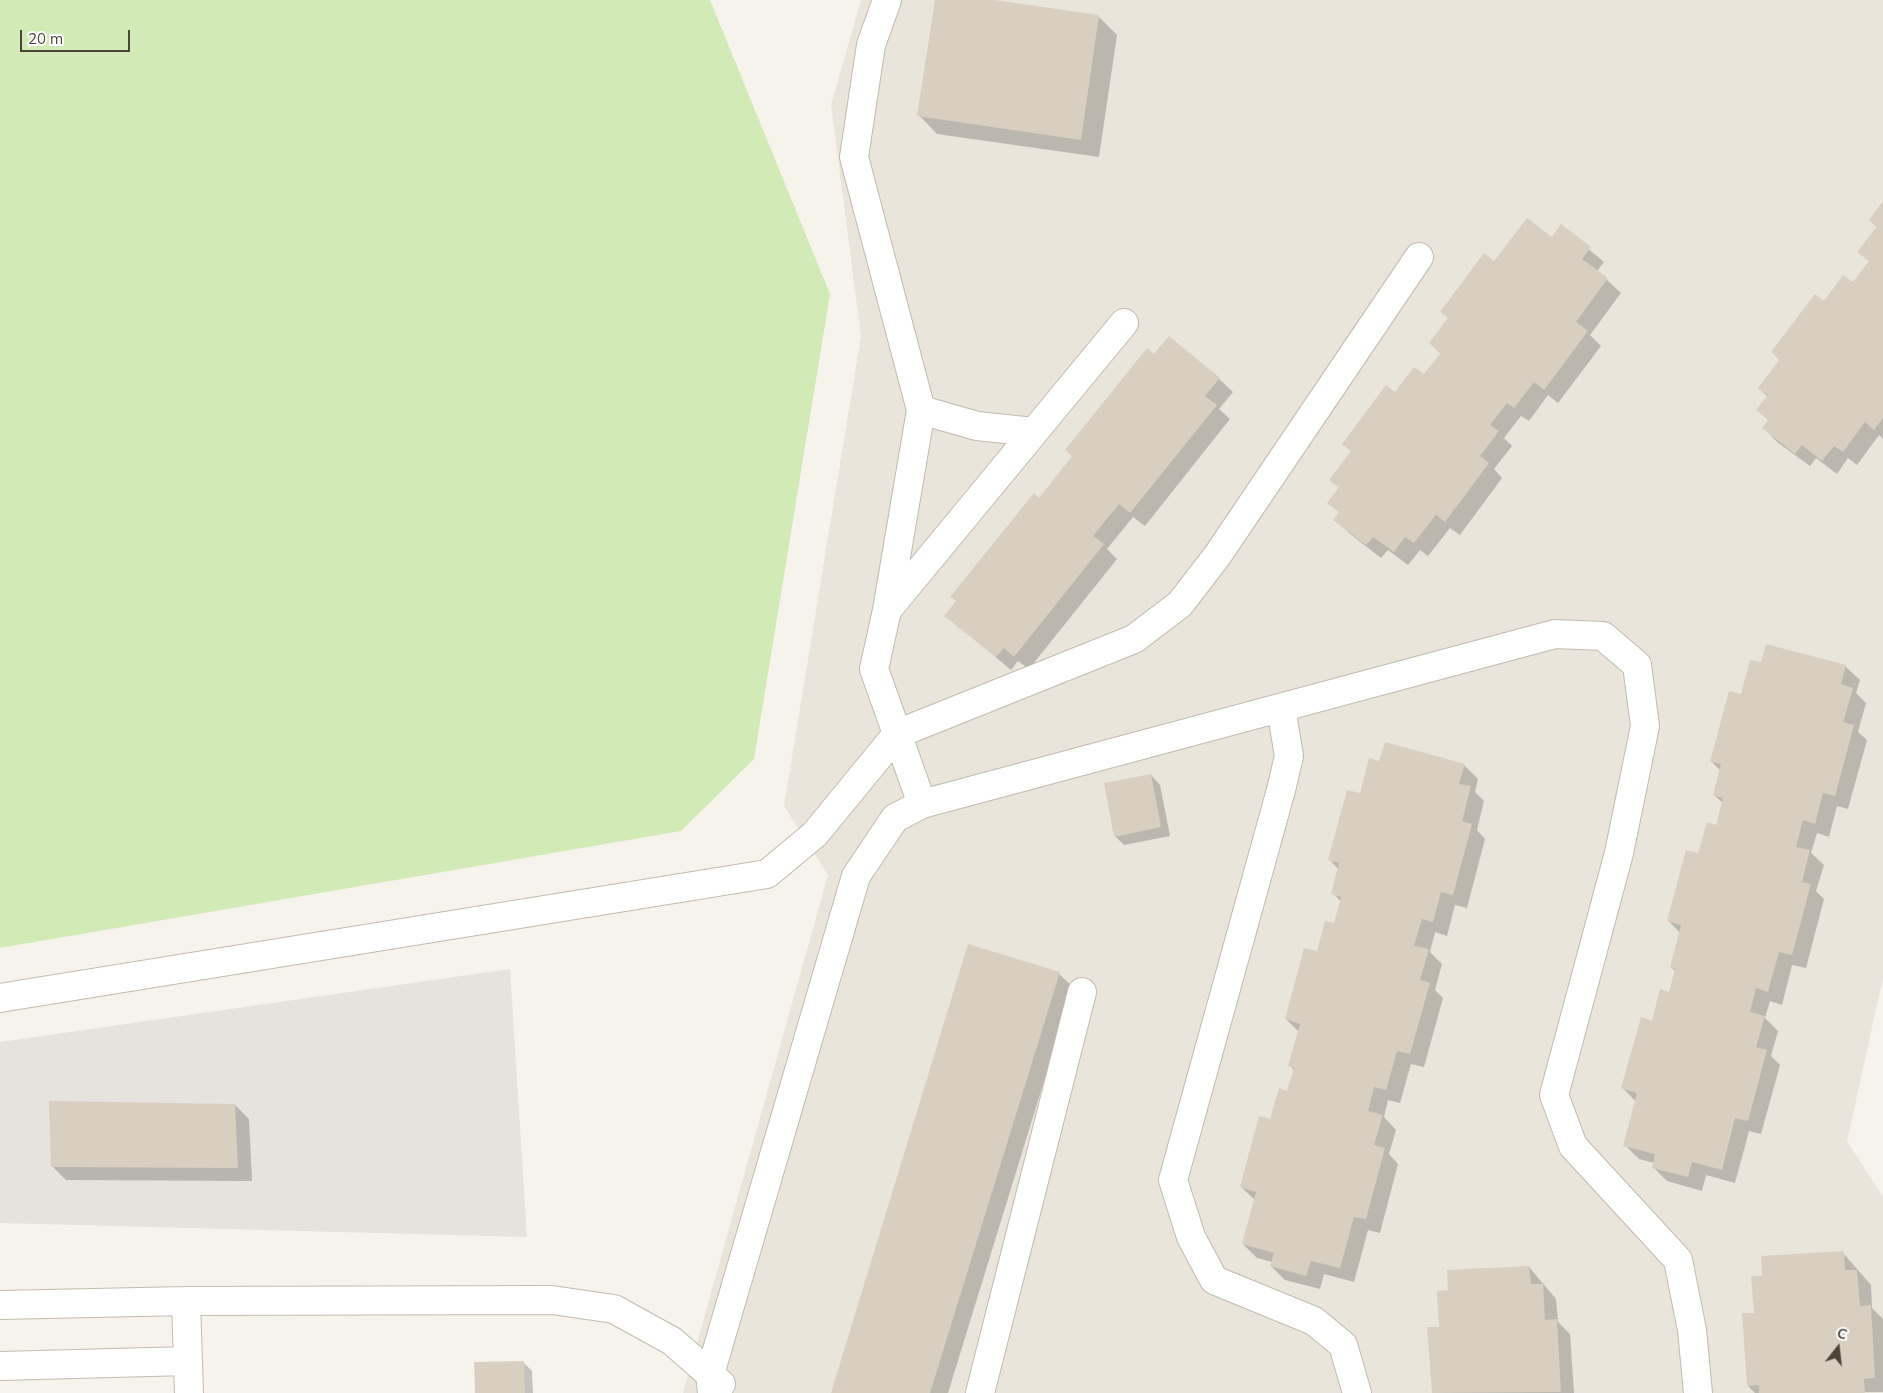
<!DOCTYPE html>
<html>
<head>
<meta charset="utf-8">
<style>
  body { margin:0 }
  #map { position:relative; width:1883px; height:1393px; overflow:hidden; background:#f6f3ec; font-family:Mulish,sans-serif }
  canvas { display:block }
  .north { position:absolute; left:1813px; top:1323px; width:50px; height:50px; -webkit-text-stroke:4px #fff; paint-order:stroke; rotate:16deg; font-size:14px; font-weight:700; line-height:20px; text-align:center; color:#4b4439 }
  .north::after { content:''; display:block; margin:auto; width:18px; height:22px; background:#4b4439; clip-path:polygon(50% 0,100% 100%,50% 72%,0 100%) }
  .scale { position:absolute; left:20px; top:30px; width:110px; height:22px; box-sizing:border-box; border:2px solid #4b4439; border-top:0; padding-left:6px; font-size:15px; line-height:18px; white-space:nowrap; color:#4b4439; -webkit-text-stroke:4px #fff; paint-order:stroke }
</style>
</head>
<body>
<div id="map">
<canvas width="1883" height="1393"></canvas>
<div class="north">С</div>
<div class="scale">20 m</div>
</div>
<script>
const g = document.querySelector('canvas').getContext('2d');
g.lineJoin = 'round';
function paint(path, color) { g.fillStyle = color; g.fill(path, 'evenodd'); }
const toPath = rows => new Path2D(rows.map(r => 'M' + r).join(''));
function trace(path, color, width, dash) { g.strokeStyle = color; g.lineWidth = width; g.lineCap = dash ? 'butt' : 'round'; g.setLineDash(dash || []); g.stroke(path); }
paint(toPath([
  [861,0,1883,0,1883,978,1847,1141,1883,1197,1883,1393,683,1393,828,875,784,806,861,336,831,105]
]), '#eae5da');
paint(toPath([
  [510,969,527,1237,0,1223,0,1042]
]), '#e6e2dd');
paint(toPath([
  [0,0,710,0,830,294,754,759,681,831,0,948]
]), '#d2eab5');
paint(toPath([
  [936,0,986,0,1099,17,1117,35,1099,157,937,134,919,115],
  [1883,203,1883,439,1879,435,1857,465,1848,458,1837,474,1816,458,1810,466,1777,442,1764,428,1769,421,1758,410,1768,397,1759,388,1780,360,1772,352,1824,303,1853,284,1870,262,1859,252,1877,227,1870,220],
  [1561,226,1604,262,1597,271,1621,293,1590,335,1601,346,1558,403,1548,395,1529,421,1521,416,1504,438,1512,446,1494,469,1502,478,1460,535,1450,528,1428,556,1420,550,1408,565,1388,550,1381,558,1349,533,1335,519,1340,513,1329,502,1340,488,1331,480,1396,394,1424,376,1441,354,1430,343,1495,263,1552,238],
  [1154,356,1219,379,1233,392,1219,409,1230,419,1145,526,1133,517,1107,549,1117,559,1029,669,1018,661,1011,670,946,615],
  [1767,645,1846,667,1860,680,1856,693,1866,703,1858,732,1867,740,1848,809,1837,806,1829,837,1817,833,1811,853,1824,865,1816,891,1824,899,1806,968,1792,965,1782,1005,1770,1001,1765,1018,1778,1031,1771,1056,1780,1065,1761,1134,1749,1131,1735,1183,1706,1175,1702,1191,1667,1181,1653,1167,1654,1163,1639,1159,1625,1145,1636,1102,1623,1088,1653,1022,1670,993,1676,972,1671,967,1680,933,1668,920,1699,854,1717,826,1723,803,1714,795,1721,771,1711,761,1742,695,1762,664],
  [1380,762,1464,765,1478,779,1475,792,1484,801,1477,830,1485,839,1467,908,1455,905,1447,936,1435,932,1430,952,1442,964,1435,990,1443,998,1424,1067,1411,1064,1400,1103,1388,1100,1384,1117,1396,1130,1389,1154,1398,1164,1380,1233,1368,1230,1354,1282,1324,1274,1320,1289,1285,1280,1271,1266,1272,1262,1257,1258,1243,1244,1255,1200,1241,1187,1271,1121,1288,1092,1294,1070,1290,1066,1299,1032,1286,1019,1318,953,1335,925,1341,902,1333,893,1339,870,1330,860,1360,795],
  [1151,775,1160,785,1170,836,1124,845,1115,836],
  [1059,974,1073,987,948,1393,832,1393],
  [235,1105,249,1119,252,1181,66,1180,52,1166],
  [1843,1253,1871,1285,1872,1308,1883,1319,1883,1392,1755,1393,1748,1386,1755,1314,1763,1277],
  [1529,1267,1556,1299,1558,1322,1570,1334,1574,1393,1433,1393,1429,1329,1441,1328,1449,1291],
  [523,1362,532,1371,533,1393,476,1393]
]), '#0003');
paint(toPath([
  [935,0,995,0,1099,15,1081,140,917,116],
  [1883,201,1883,418,1874,430,1865,422,1843,452,1834,446,1822,461,1802,445,1795,454,1762,428,1768,420,1756,410,1768,395,1758,388,1780,359,1771,352,1815,294,1824,301,1843,275,1853,282,1869,261,1857,252,1877,226,1869,220],
  [1527,218,1552,237,1561,224,1591,247,1582,259,1608,278,1576,322,1588,331,1544,390,1534,382,1514,408,1507,403,1490,425,1499,431,1480,456,1489,463,1445,522,1436,515,1414,543,1405,537,1394,552,1373,537,1366,545,1333,520,1339,512,1327,503,1339,487,1329,480,1351,451,1342,444,1386,385,1395,392,1414,367,1424,374,1441,353,1429,343,1448,318,1440,312,1484,253,1494,261],
  [1169,336,1220,378,1205,396,1217,405,1130,513,1119,504,1093,536,1104,544,1014,657,1004,648,996,657,944,616,956,601,950,597,1034,493,1039,498,1072,456,1065,450,1147,348,1154,354],
  [1766,644,1846,665,1841,684,1853,688,1843,722,1854,725,1835,796,1823,793,1815,824,1803,820,1796,847,1810,850,1802,882,1811,884,1792,955,1779,952,1768,992,1756,988,1750,1012,1765,1016,1756,1047,1767,1050,1748,1121,1735,1118,1722,1170,1692,1162,1688,1177,1652,1168,1655,1154,1623,1146,1637,1093,1621,1088,1641,1017,1652,1021,1660,989,1669,992,1675,969,1670,967,1681,925,1667,921,1686,850,1698,853,1707,822,1716,825,1723,798,1713,795,1721,764,1710,762,1729,691,1741,694,1750,660,1761,662],
  [1385,742,1465,764,1459,784,1471,786,1462,821,1472,824,1453,895,1441,892,1433,922,1422,919,1414,946,1429,949,1420,980,1430,983,1410,1054,1397,1051,1386,1090,1374,1087,1368,1111,1383,1115,1374,1145,1385,1148,1366,1219,1354,1217,1340,1268,1311,1261,1306,1276,1270,1266,1274,1253,1242,1244,1256,1192,1240,1187,1259,1116,1270,1119,1279,1088,1287,1091,1294,1068,1288,1066,1300,1024,1285,1019,1304,948,1317,951,1325,921,1334,923,1341,897,1331,894,1339,863,1328,860,1347,790,1360,793,1369,758,1379,761],
  [1151,774,1161,827,1114,837,1104,783],
  [968,944,1060,972,930,1393,831,1393],
  [49,1101,235,1104,238,1168,51,1167],
  [1844,1251,1845,1270,1857,1270,1860,1306,1871,1305,1875,1378,1864,1379,1865,1393,1759,1393,1759,1385,1747,1386,1742,1313,1754,1313,1751,1276,1762,1276,1761,1256],
  [1529,1266,1531,1284,1543,1284,1545,1320,1557,1319,1561,1392,1432,1393,1427,1327,1439,1327,1437,1291,1448,1290,1447,1270],
  [524,1361,525,1393,475,1393,474,1362]
]), '#d8cfc1');
const minor = toPath([
  [887,0,871,45,854,157,921,410,887,610,874,669,922,804],
  [921,410,977,426,1034,432],
  [888,609,1124,323],
  [1281,708,1289,756,1281,790,1173,1180,1191,1237,1214,1280,1314,1321,1343,1345,1357,1393],
  [0,998,767,874,815,834,897,734,1134,639,1180,604,1217,556,1419,257],
  [186,1301,189,1393],
  [0,1305,186,1301,552,1300,614,1309,672,1341,721,1384],
  [0,1366,188,1361],
  [712,1393,710,1374,856,876,895,818,922,804,1555,634,1603,636,1637,665,1645,726,1619,853,1554,1095,1573,1146,1678,1260,1692,1330,1698,1393],
  [980,1393,1082,992]
]);
trace(minor, '#c2bbae', 30);
trace(minor, '#fff', 28);
</script>
</body>
</html>
